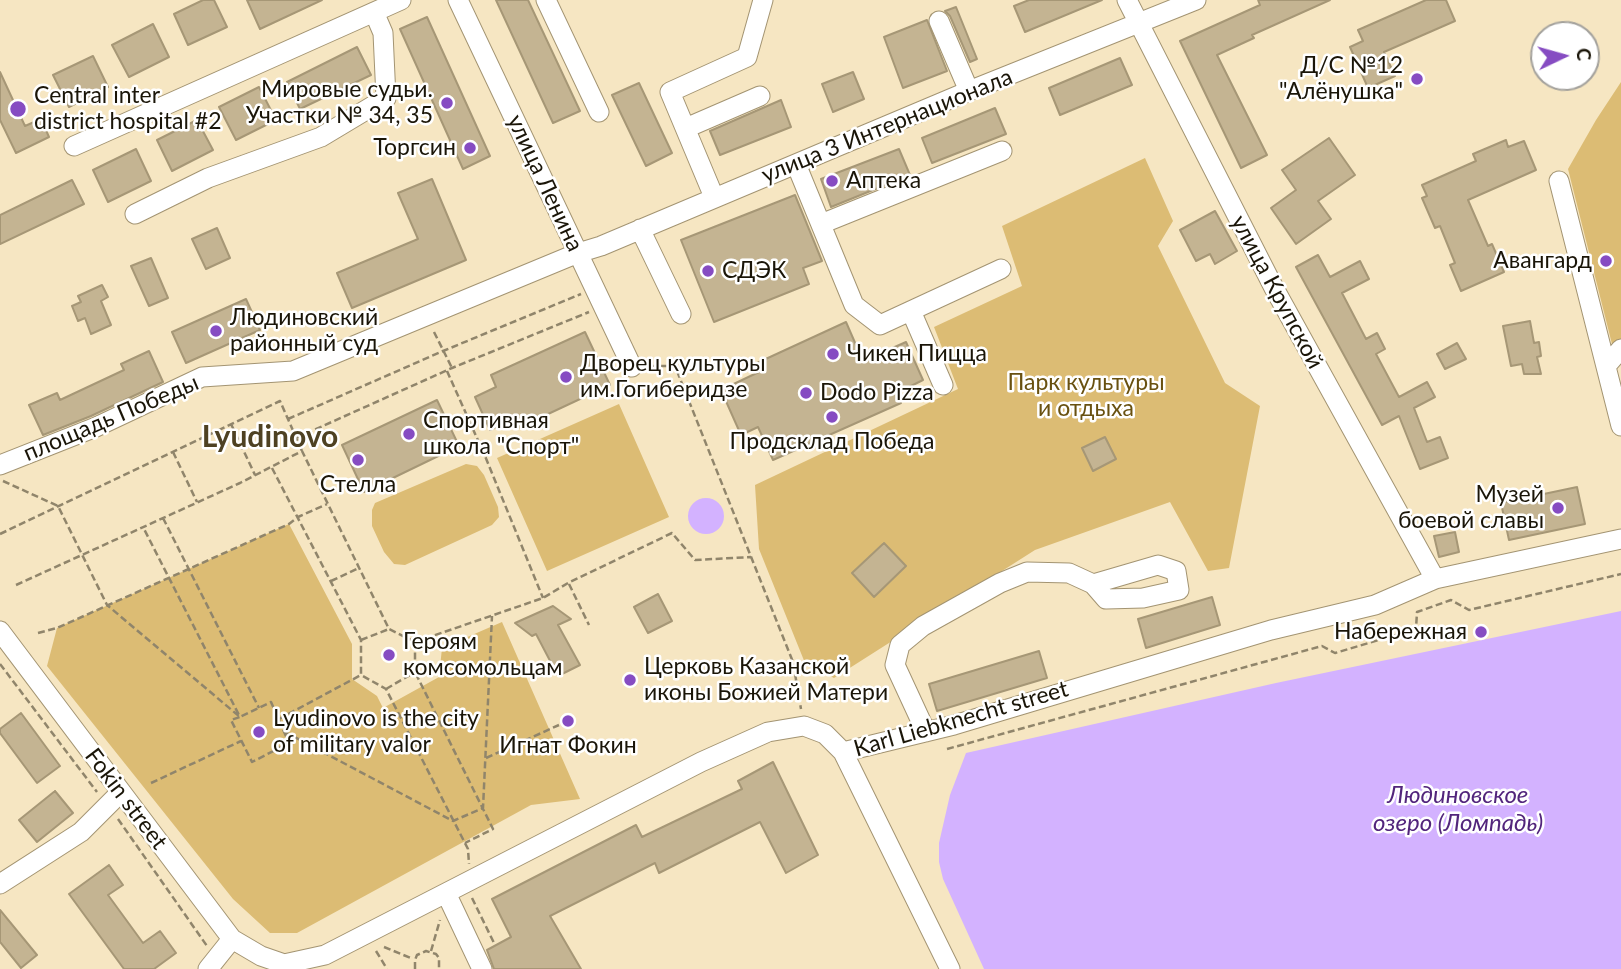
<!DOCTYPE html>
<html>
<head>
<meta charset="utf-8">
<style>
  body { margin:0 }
  #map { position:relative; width:1621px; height:969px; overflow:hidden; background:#f6e6c2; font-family:Lato,sans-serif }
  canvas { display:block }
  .north { position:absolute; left:1530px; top:21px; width:70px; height:70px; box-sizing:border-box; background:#fff; border:2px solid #a3a19c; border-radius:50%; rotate:85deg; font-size:19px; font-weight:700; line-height:28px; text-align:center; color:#1a1508 }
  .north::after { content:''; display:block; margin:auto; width:24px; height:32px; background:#864cc2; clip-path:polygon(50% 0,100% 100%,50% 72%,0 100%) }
</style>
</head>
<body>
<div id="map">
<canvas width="1621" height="969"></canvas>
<div class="north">С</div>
</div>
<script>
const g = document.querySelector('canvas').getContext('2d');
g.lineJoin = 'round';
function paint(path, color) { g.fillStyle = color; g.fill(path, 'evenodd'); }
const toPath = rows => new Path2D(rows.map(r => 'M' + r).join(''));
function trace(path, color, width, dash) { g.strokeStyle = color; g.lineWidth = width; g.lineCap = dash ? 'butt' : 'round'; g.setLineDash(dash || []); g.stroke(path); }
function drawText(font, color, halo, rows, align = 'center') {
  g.font = font + ' Lato,sans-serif'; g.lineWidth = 5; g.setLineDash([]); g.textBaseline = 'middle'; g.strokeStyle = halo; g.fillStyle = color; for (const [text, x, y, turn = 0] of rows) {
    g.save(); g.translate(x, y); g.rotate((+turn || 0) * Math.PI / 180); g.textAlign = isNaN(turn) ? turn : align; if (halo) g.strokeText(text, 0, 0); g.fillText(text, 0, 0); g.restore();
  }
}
paint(toPath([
  [1621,82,1621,354,1614,352,1568,169,1596,120],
  [1145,158,1173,221,1158,246,1225,383,1260,406,1229,568,1208,571,1170,502,1035,550,834,678,805,663,759,549,755,485,958,389,934,327,1022,286,1002,226],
  [619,404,669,517,547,571,497,458],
  [466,464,477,466,484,475,498,507,499,517,492,525,405,565,394,564,384,552,372,526,372,510,375,503],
  [289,524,352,644,352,679,377,696,383,708,439,677,442,648,502,622,580,799,531,805,297,933,270,933,233,899,47,666,57,628]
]), '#dcbc74');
paint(toPath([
  '688 516a18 18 0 1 1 36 0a18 18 0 1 1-36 0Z',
  [1621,611,1621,969,984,969,943,879,939,862,939,843,950,795,966,753,1276,683]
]), '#d3b2ff');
const building = toPath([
  [203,0,214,0,227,27,188,45,174,14,203,0],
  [247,0,322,0,260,29,247,0],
  [496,0,528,0,580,111,553,123,496,0],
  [1029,0,1102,0,1025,32,1014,6,1029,0],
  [1258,0,1330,0,1252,35,1254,38,1217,55,1267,155,1241,168,1180,41,1260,5,1258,0],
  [1426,0,1446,0,1455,21,1384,52,1395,76,1368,88,1350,47,1363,41,1358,30,1426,0],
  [956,7,977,59,970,62,950,16,945,11,956,7],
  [427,17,490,156,463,169,400,29,427,17],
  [927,20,947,71,903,88,884,37,927,20],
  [153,24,169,57,129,77,112,45,153,24],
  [357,47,371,75,300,109,287,82,357,47],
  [93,56,108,87,69,107,53,75,93,56],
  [1120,58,1132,85,1060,115,1049,88,1120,58],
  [0,72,25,126,41,119,49,137,16,153,0,120,0,72],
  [853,72,864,99,833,112,822,84,853,72],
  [639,83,672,153,646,166,612,95,639,83],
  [259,87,276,120,236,140,219,107,259,87],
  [781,100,791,127,720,155,710,131,781,100],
  [995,108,1006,134,932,163,922,138,995,108],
  [197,120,213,150,172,171,157,140,197,120],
  [1329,138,1355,175,1318,201,1331,219,1296,244,1271,208,1296,190,1282,170,1329,138],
  [1506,140,1508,147,1524,141,1536,170,1468,200,1488,246,1492,244,1504,272,1461,291,1450,265,1455,263,1440,226,1435,228,1422,198,1427,196,1422,185,1476,161,1473,154,1506,140],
  [136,149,151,181,108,202,93,170,136,149],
  [899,149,910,175,831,207,821,179,899,149],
  [432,179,466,260,352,308,337,273,418,239,398,193,432,179],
  [72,180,84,204,0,244,0,215,72,180],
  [795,195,822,261,803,268,809,284,714,322,681,240,795,195],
  [1215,211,1237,251,1215,264,1210,254,1196,261,1180,230,1215,211],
  [217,228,230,258,206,269,192,239,217,228],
  [1318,255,1330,277,1360,261,1369,279,1342,293,1366,339,1377,333,1385,349,1376,354,1399,397,1427,382,1435,397,1414,408,1427,442,1440,437,1448,458,1420,469,1399,416,1382,425,1296,267,1318,255],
  [151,258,168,298,149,306,131,266,151,258],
  [102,285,108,297,101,301,111,325,91,334,85,318,78,321,72,306,81,302,78,296,102,285],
  [246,299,260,330,186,363,172,332,246,299],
  [1530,321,1534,343,1539,342,1541,356,1537,357,1541,374,1524,374,1522,364,1511,366,1503,326,1530,321],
  [846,322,863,361,906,342,923,380,897,393,901,403,773,460,758,427,741,435,721,390,761,371,757,363,846,322],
  [585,332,610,385,516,429,512,420,490,430,475,397,496,387,491,375,585,332],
  [1457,343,1466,359,1445,369,1437,354,1457,343],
  [149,351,163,382,91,416,43,435,29,405,57,393,60,400,124,370,121,364,149,351],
  [437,400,459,446,364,492,342,445,437,400],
  [1105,437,1116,459,1093,471,1082,448,1105,437],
  [1577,487,1585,524,1509,540,1501,503,1577,487],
  [1455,532,1459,552,1439,557,1434,536,1455,532],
  [884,543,906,566,874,597,852,573,884,543],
  [658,594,672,621,648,633,634,607,658,594],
  [1212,597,1220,625,1146,648,1138,619,1212,597],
  [553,606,571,619,558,625,580,665,558,676,536,634,532,636,515,623,553,606],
  [1039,651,1047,678,937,711,929,684,1039,651],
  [21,713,60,766,37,783,0,733,0,729,21,713],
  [773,762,818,855,786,873,760,822,659,873,655,863,550,916,581,969,494,969,487,950,511,937,492,899,636,825,642,837,742,789,738,781,773,762],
  [55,791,73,813,37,842,19,820,55,791],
  [109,865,123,885,108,895,143,943,160,931,176,953,154,969,124,969,69,894,109,865],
  [0,910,37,955,21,968,0,942,0,910]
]);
paint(building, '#c4b492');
trace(building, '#a69776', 2);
const minor = toPath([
  [458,0,632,367],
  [546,0,599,112],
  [1127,0,1274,288,1435,579],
  [939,21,969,91],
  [686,128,760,96],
  [74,146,401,0],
  [796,164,854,305,880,325,1001,269],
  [1559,181,1621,426],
  [714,197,670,92,747,57,763,0],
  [135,214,208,178,321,137,386,98,383,33,374,12],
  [821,224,1002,151],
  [640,229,681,314],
  [911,311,943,385],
  [1606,366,1621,349],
  [0,465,96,427,202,377,293,371,578,253,601,246,969,91,1196,0],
  [0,631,232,939,261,956,284,964,325,955,701,762,768,732,804,726,825,734,843,752,950,969],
  [926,732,895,665,900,645,923,626,1000,583,1027,572,1069,573,1093,584,1106,599,1143,598,1179,590,1176,571,1158,565,1093,584],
  [843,752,954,725,1271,630,1375,605,1435,579,1621,539],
  [0,884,81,832,121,792],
  [446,893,482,969],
  [208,969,232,939]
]);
trace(minor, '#a39472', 21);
trace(toPath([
  [434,332,452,368],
  [649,366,675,366,793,662,801,709],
  [447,371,485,456,543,598],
  [288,419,443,351,581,294],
  [231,424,255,475],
  [296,438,452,368,589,312],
  [173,452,197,502],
  [272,468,361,640,361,675,386,689,468,849,469,864],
  [3,481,58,506,107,605,240,717,271,702,289,743,252,762,231,720,240,717,143,527],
  [163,518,259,708],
  [0,534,280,401,302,451],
  [331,581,359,568],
  [569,584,589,625],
  [16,585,240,483,302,451,389,629,415,642],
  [38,633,57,628,289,524,298,517,327,504],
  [361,640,389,629],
  [415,642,543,598,568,583,672,533,695,560,751,557],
  [415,642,415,672,493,829,465,843],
  [0,664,97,792],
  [386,689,415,672],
  [279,719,361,675],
  [285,732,453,821,483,808,492,616],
  [947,749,1322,646,1335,653,1416,629,1417,612,1451,600,1469,610,1621,574],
  [486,758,559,725],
  [151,783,241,741],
  [118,819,207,946],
  [472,898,495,945],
  [384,947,413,959],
  [376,951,387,969],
  [431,951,440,920],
  [415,969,415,960,417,955,426,951,436,954,439,958,439,969]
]), '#90856b', 2.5, [7, 3.5]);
trace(minor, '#fff', 19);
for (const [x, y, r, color] of [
  [1417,79,7,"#864cc2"],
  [447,103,7,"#864cc2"],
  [18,109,9,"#864cc2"],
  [470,148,7,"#864cc2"],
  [832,181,7,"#864cc2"],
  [1606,261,7,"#864cc2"],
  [708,271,7,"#864cc2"],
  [216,331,7,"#864cc2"],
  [833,354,7,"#864cc2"],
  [566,377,7,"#864cc2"],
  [806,393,7,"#864cc2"],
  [832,417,7,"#864cc2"],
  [409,434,7,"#864cc2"],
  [358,460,7,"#864cc2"],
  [1558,508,7,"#864cc2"],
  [1481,632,7,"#864cc2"],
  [389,655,7,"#864cc2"],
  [630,680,7,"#864cc2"],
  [568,721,7,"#864cc2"],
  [259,732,7,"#864cc2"]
]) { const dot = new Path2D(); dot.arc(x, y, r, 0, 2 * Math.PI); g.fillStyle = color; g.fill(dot); trace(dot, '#fff', 2.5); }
drawText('23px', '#1a1508', '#fff', [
  ["Д/С №12",1403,66,"right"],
  ["\"Алёнушка\"",1403,92,"right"],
  ["Мировые судьи.",433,90,"right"],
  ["Участки № 34, 35",433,116,"right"],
  ["Central inter",34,96],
  ["district hospital #2",34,122],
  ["Торгсин",456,148,"right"],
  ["Аптека",846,181],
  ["Авангард",1592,261,"right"],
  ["СДЭК",722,271],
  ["Людиновский",230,318],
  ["районный суд",230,344],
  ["Чикен Пицца",847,354],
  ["Дворец культуры",580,364],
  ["им.Гогиберидзе",580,390],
  ["Dodo Pizza",820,393],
  ["Спортивная",423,421],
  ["школа \"Спорт\"",423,447],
  ["Продсклад Победа",832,442,"center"],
  ["Стелла",358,485,"center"],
  ["Музей",1544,495,"right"],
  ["боевой славы",1544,521,"right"],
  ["Набережная",1467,632,"right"],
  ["Героям",403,642],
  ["комсомольцам",403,668],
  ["Церковь Казанской",644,667],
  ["иконы Божией Матери",644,693],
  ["Lyudinovo is the city",273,719],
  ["of military valor",273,745],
  ["Игнат Фокин",568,746,"center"]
], 'left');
drawText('23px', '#1a1508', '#fff', [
  ["улица 3 Интернационала",887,126,-22],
  ["улица Ленина",545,183,65],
  ["улица Крупской",1277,292,62],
  ["площадь Победы",111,418,-23],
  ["Karl Liebknecht street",961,719,-16],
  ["Fokin street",126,799,53]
]);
drawText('23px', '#695110', '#fff', [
  ["Парк культуры",1086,383],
  ["и отдыха",1086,409]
]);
drawText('italic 24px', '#52257c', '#fff', [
  ["Людиновское",1458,795],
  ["озеро (Ломпадь)",1458,823]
]);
drawText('bold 30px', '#4e4122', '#fff', [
  ["Lyudinovo",270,437]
]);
</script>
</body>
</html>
